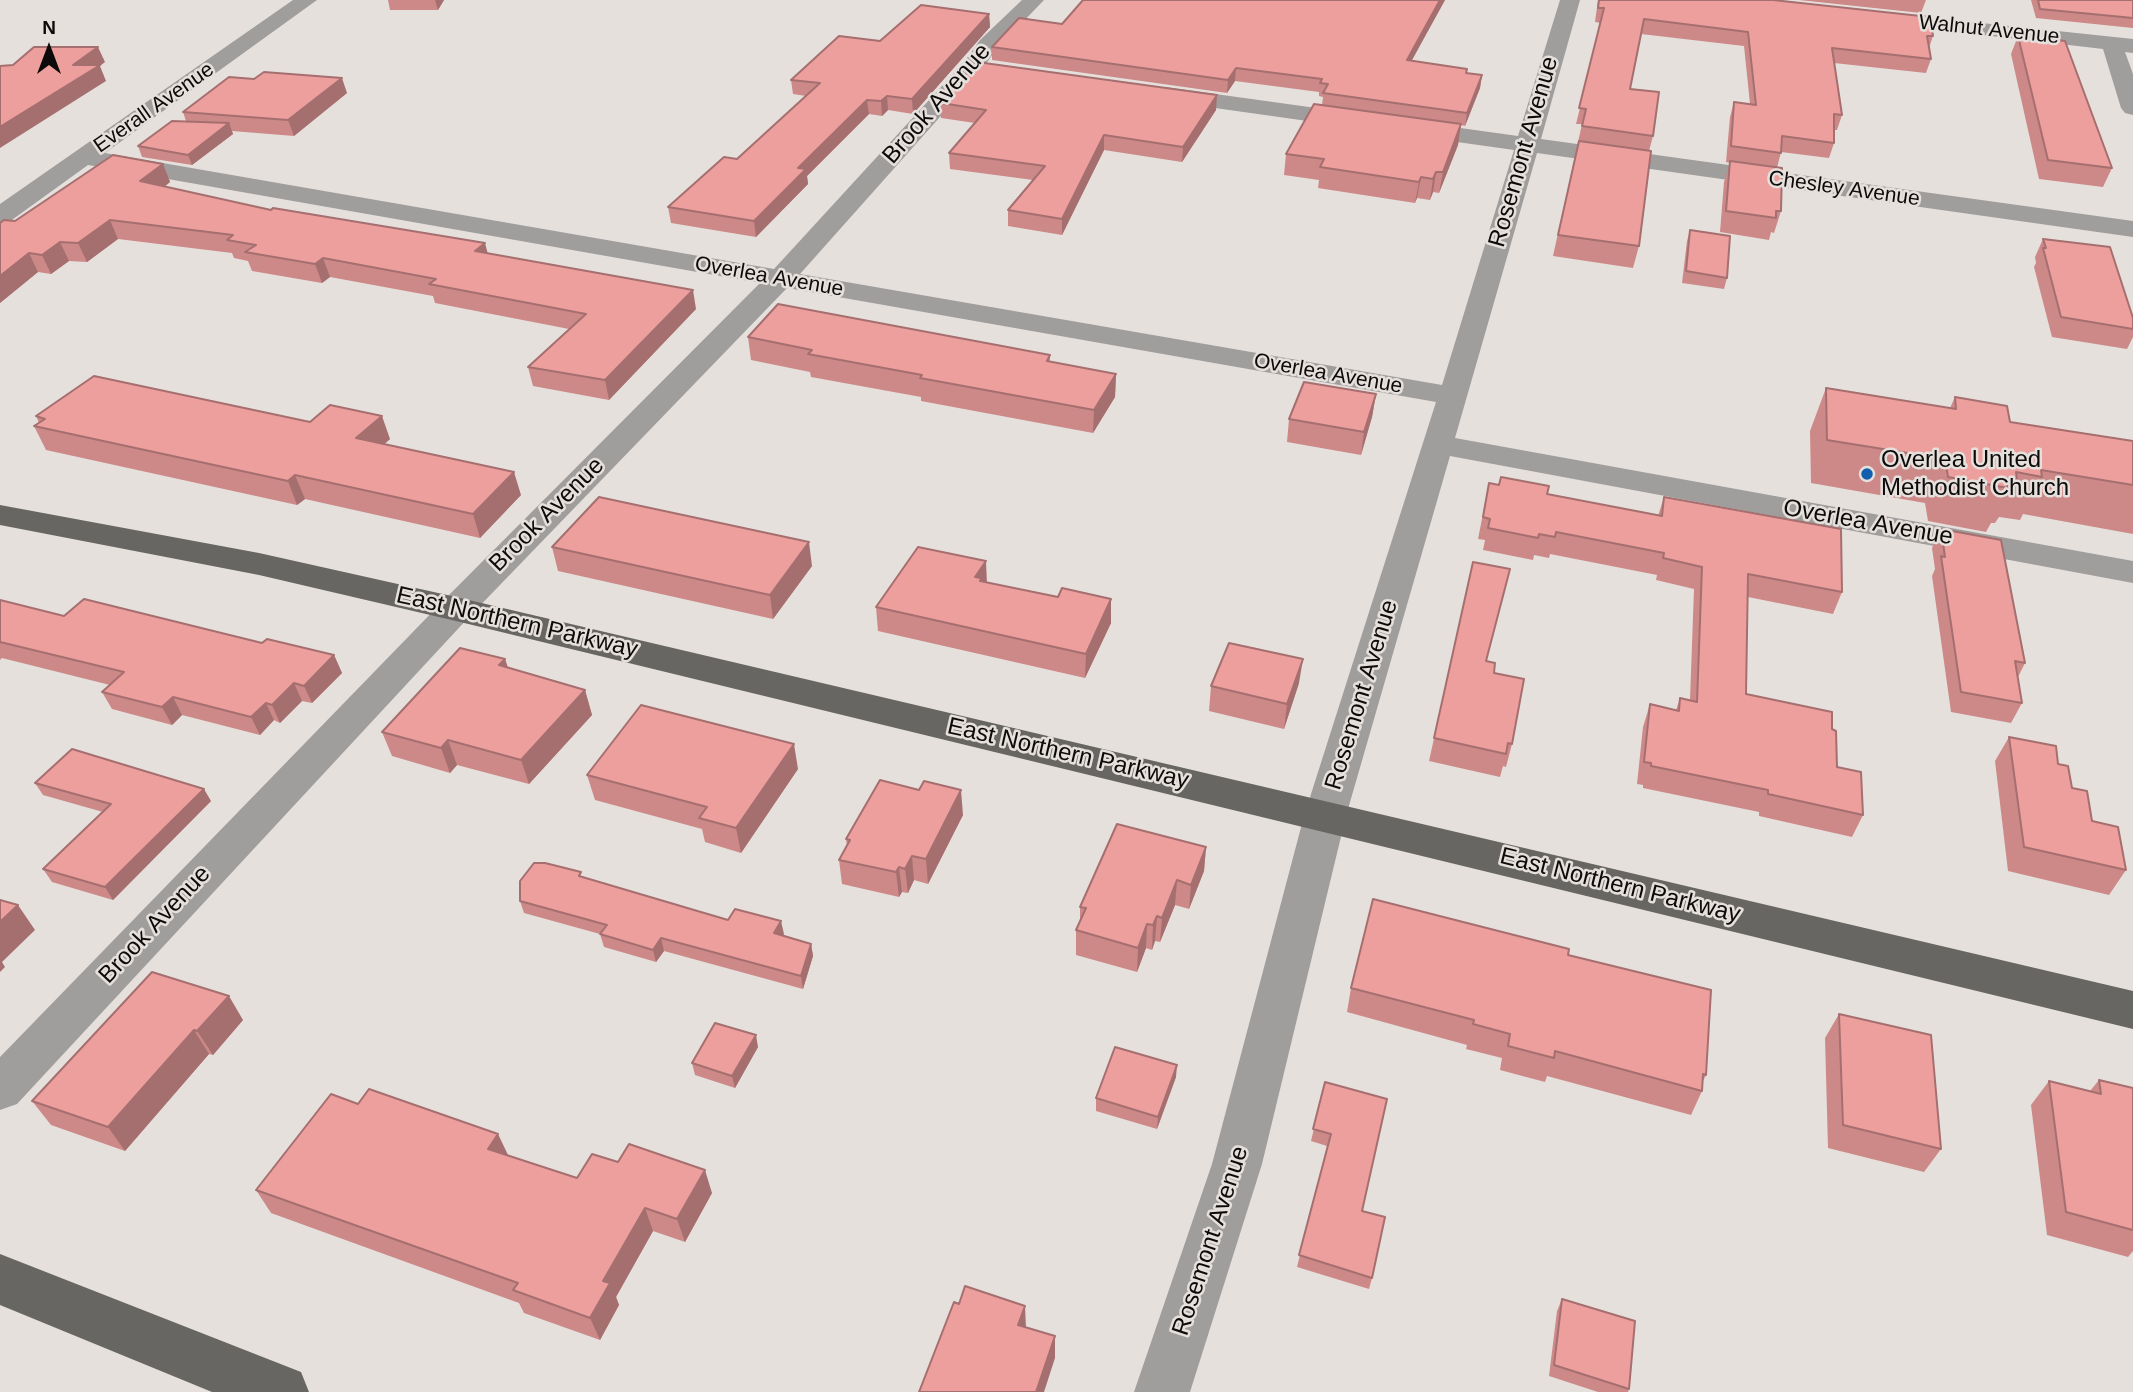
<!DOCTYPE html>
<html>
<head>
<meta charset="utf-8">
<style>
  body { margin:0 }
  #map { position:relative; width:2133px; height:1392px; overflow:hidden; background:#e6e0dd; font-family:Arial,sans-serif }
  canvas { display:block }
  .north { position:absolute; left:14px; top:14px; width:70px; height:70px; -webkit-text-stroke:5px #e6e0dd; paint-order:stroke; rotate:0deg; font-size:19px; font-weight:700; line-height:28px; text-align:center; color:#0d0b0a }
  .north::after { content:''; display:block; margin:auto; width:24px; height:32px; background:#0d0b0a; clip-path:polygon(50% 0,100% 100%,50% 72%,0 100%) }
</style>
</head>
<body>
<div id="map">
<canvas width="2133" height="1392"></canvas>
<div class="north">N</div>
</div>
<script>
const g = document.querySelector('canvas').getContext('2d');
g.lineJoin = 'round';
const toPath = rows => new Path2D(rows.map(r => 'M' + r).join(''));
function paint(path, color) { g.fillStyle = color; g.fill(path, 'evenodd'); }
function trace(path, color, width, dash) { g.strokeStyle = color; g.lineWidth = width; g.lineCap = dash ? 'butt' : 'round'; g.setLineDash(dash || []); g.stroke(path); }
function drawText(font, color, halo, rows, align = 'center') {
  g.font = font + ' Arial,sans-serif'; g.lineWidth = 5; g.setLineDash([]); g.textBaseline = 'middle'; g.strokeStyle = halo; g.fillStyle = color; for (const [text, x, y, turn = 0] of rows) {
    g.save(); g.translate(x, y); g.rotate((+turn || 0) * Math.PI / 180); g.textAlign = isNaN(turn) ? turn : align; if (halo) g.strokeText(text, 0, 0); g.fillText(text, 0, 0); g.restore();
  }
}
paint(toPath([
  [293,0,317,0,105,153,774,269,964,62,980,40,1022,0,1044,0,996,50,980,72,800,274,1442,385,1514,150,1165,101,1157,99,1154,94,1157,89,1165,87,1518,136,1560,0,1580,0,1541,139,2133,221,2133,237,1537,153,1455,438,2133,561,2133,583,1450,456,1346,816,1262,1164,1190,1392,1134,1392,1212,1164,1304,816,1436,402,787,288,469,617,17,1104,0,1110,0,1057,443,601,760,283,88,165,9,222,0,224,0,204,293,0],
  [1878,12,2133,39,2133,53,2125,52,2133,74,2133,115,2125,113,2121,108,2103,49,1871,22,1867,18,1871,14,1878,12]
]), '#9f9e9c');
paint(toPath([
  [0,505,259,553,456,597,2133,991,2133,1029,456,621,259,575,0,525,0,505],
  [0,1254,301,1372,309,1392,212,1392,0,1305,0,1254]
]), '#686662');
paint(toPath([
  [388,0,444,0,438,10,390,10],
  [1445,0,1411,61,1467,73,1482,75,1480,88,1465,126,1461,125,1458,145,1439,193,1433,192,1430,200,1417,198,1415,203,1318,188,1319,180,1284,175,1286,154,1322,105,1323,97,1319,96,1319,92,1235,81,1227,93,992,60,992,47,1062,24],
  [1598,0,1773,0,1933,36,1929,48,1931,59,1926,73,1834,63,1842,115,1837,130,1834,130,1834,143,1829,158,1781,152,1777,168,1781,211,1774,233,1771,232,1769,240,1720,232,1724,182,1730,163,1726,162,1730,117,1734,102,1750,104,1744,46,1641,34,1630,89,1653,136,1649,151,1639,246,1633,268,1553,256,1582,124,1576,124,1601,23,1595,22],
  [1799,0,1926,0,1921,13],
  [2031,0,2133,0,2133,28,2036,18],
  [989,14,990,27,913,114,888,110,882,116,869,114,807,176,808,184,756,237,671,223,668,207,737,159,806,96,793,94,791,80,880,41],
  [2018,36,2112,168,2103,187,2039,179,2011,54],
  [347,93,294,136,232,131,233,134,192,165,142,157,138,146,186,121,183,112],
  [941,103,1216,110,1182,162,1104,150,1062,235,1008,226,1008,210,1033,180,950,169,949,153,975,123,941,118],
  [163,164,170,182,164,187,271,210,487,253,696,309,609,400,533,386,528,367,569,329,435,303,433,296,330,277,322,283,252,271,248,261,234,258,232,253,118,239,87,262,69,261,51,274,38,272,0,303,15,221],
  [1690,230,1727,278,1724,289,1682,283,1687,241],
  [2043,239,2133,318,2133,337,2127,349,2052,337,2034,267,2036,263,2035,257],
  [748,337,1050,355,1050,362,1116,374,1115,397,1093,433,921,401,921,397,811,377,810,372,751,360],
  [1826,388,1950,408,1955,397,2010,422,2133,441,2133,534,2023,514,2020,520,1999,517,1995,523,1991,523,1986,532,1928,521,1925,503,1811,483,1810,431],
  [1376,394,1372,417,1361,455,1287,442,1289,419],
  [36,416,390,439,384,444,521,495,480,538,305,499,297,505,46,450,34,426,39,423],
  [1489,483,1658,516,1664,497,1842,592,1833,614,1748,597,1746,694,1832,729,1837,767,1863,815,1852,837,1759,816,1759,812,1643,788,1643,785,1637,784,1643,727,1650,704,1676,710,1680,698,1690,700,1694,589,1656,580,1657,575,1550,554,1549,558,1534,555,1533,560,1483,550,1485,540,1478,539],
  [1941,529,2025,663,2018,677,2022,703,2011,723,1951,712,1932,576,1935,569,1932,548],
  [552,547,812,566,773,619,558,571],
  [1473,562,1487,661,1494,673,1512,744,1506,767,1503,766,1500,777,1429,761],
  [986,582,1058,597,1111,599,1111,623,1085,678,878,631,876,607],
  [0,600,64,616,262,643,334,655,342,673,312,703,302,701,280,723,274,720,260,735,182,715,172,725,112,709,102,692,110,685,2,658,0,660],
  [505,659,508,668,585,690,592,715,529,784,457,765,450,773,392,756,382,732],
  [1299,683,1284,729,1209,711,1211,686],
  [2009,737,2058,764,2092,821,2126,870,2109,895,2008,871,1995,761],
  [798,769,741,853,705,842,702,829,595,800,587,775],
  [35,783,211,801,113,900,52,882,43,869,103,812,43,795],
  [963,815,928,884,914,880,908,893,902,892,899,897,842,884,839,860,847,846,846,839],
  [1206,847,1204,871,1189,909,1175,905,1160,942,1155,941,1152,950,1146,948,1137,972,1076,955,1076,930,1080,921,1080,907],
  [583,877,728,920,784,934,783,935,811,944,813,956,803,989,664,951,656,962,604,947,600,934,524,913,520,901],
  [1568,955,1706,1075,1702,1083,1702,1091,1691,1115,1547,1076,1545,1082,1500,1070,1502,1058,1466,1049,1467,1045,1347,1012,1351,988],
  [152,972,243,1020,213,1055,209,1054,125,1151,51,1125,32,1101],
  [1839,1014,1941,1149,1924,1172,1828,1148,1825,1038],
  [758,1047,735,1088,695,1075,692,1063],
  [1176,1077,1157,1129,1096,1111,1096,1098],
  [2099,1080,2133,1088,2133,1251,2128,1257,2047,1235,2031,1105,2049,1081,2090,1091],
  [1325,1082,1362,1211,1372,1278,1369,1289,1297,1267,1327,1146,1311,1141],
  [508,1155,577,1178,712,1193,685,1242,653,1231,616,1297,619,1305,600,1340,524,1313,519,1303,271,1213,256,1190],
  [1562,1299,1629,1389,1628,1392,1598,1392,1549,1376,1557,1311]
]), '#cc8988');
paint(toPath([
  [435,0,444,0,438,10],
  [1440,0,1445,0,1405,73,1407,60],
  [989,14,990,27,913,114,912,99],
  [98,47,105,62,100,66,106,81,0,148,0,127,73,65],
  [1236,68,1235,81,1227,93,1228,80],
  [1482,75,1480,88,1465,126,1467,113],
  [342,78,347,93,294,136,288,120],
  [1217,95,1216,110,1182,162,1183,147],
  [887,96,888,110,882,116,881,101],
  [867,100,869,114,807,176,808,184,756,237,754,221,798,168],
  [229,123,233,134,192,165,188,155],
  [1461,124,1458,145,1439,193,1443,172],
  [1104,135,1104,150,1062,235,1062,219],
  [163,164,170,182,148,200,140,181],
  [1436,172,1433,192,1430,200,1433,179],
  [1421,177,1417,198,1415,203,1419,182],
  [110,220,118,239,87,262,78,243],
  [60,242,69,261,51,274,42,255],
  [485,243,490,262,475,251],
  [29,253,38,272,0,303,0,276],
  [323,258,330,277,322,283,315,264],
  [693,290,696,309,609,400,605,380],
  [1116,374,1115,397,1093,433,1094,410],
  [1376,394,1372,417,1361,455,1364,432],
  [382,416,390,439,365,462,356,438],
  [514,472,521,495,480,538,473,514],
  [295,475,305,499,297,505,288,481],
  [809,542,812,566,773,619,770,595],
  [986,561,987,584,975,577],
  [1111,599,1111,623,1085,678,1086,654],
  [334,655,342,673,312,703,304,686],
  [505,659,513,683,499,665],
  [1303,659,1299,683,1284,729,1287,704],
  [294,683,302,701,280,723,272,705],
  [585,690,592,715,529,784,521,760],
  [173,697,182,715,172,725,162,707],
  [266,703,274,720,260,735,251,717],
  [448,740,457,765,450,773,441,748],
  [794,744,798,769,741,853,736,828],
  [204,789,211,801,113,900,105,887],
  [961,790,963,815,928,884,926,859],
  [1206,847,1204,871,1189,909,1191,885],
  [912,856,914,880,908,893,905,869],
  [899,867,902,892,899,897,896,872],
  [1177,880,1175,905,1160,942,1162,918],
  [18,905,35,930,2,962,5,967,0,972,0,922],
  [1157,916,1155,941,1152,950,1153,925],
  [781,921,784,934,777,946,774,933],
  [1147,924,1146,948,1137,972,1138,948],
  [661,938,664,951,656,962,653,950],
  [811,944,813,956,803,989,801,976],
  [229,996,243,1020,213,1055,197,1031],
  [194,1030,209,1054,125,1151,108,1127],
  [756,1035,758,1047,735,1088,732,1076],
  [1177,1065,1176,1077,1157,1129,1158,1117],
  [498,1134,509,1157,488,1149],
  [705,1170,712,1193,685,1242,677,1219],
  [645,1208,653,1231,616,1297,619,1305,600,1340,590,1318,603,1281],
  [1025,1306,1026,1328,1018,1325],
  [1055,1336,1055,1358,1044,1392,1036,1392]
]), '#a66f6f');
const building = toPath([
  [1083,0,1440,0,1407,60,1467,69,1466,73,1482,75,1467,113,1323,93,1328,84,1320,83,1322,79,1236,68,1228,80,992,47,1019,18,1062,24,1083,0],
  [1599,0,1773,0,1930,17,1933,36,1927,36,1931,59,1832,48,1842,115,1834,114,1834,143,1782,136,1781,153,1731,146,1734,102,1756,105,1748,32,1644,19,1630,89,1659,92,1653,136,1582,126,1586,109,1579,108,1604,8,1598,8,1599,0],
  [2038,0,2133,0,2133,18,2040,9,2038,0],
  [921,5,989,14,912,99,887,96,881,101,867,100,798,168,806,169,754,221,668,207,724,157,737,159,820,83,791,80,839,36,880,41,921,5],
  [2018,36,2065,41,2112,168,2048,160,2018,36],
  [34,47,98,47,73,65,100,65,0,127,0,66,13,65,34,47],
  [977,62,1217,95,1183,147,1104,135,1062,219,1008,210,1045,166,949,153,986,110,941,103,977,62],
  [264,72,342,78,288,120,183,112,229,77,254,79,264,72],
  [1314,104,1461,124,1443,172,1436,172,1433,179,1421,177,1419,182,1320,167,1324,159,1286,154,1314,104],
  [172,121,229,123,188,155,138,146,172,121],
  [1579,141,1651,151,1639,246,1558,235,1579,141],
  [113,155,163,164,140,181,271,210,273,208,485,243,475,251,693,290,605,380,528,367,586,314,429,284,436,279,323,258,315,264,245,252,256,245,227,240,233,235,110,220,78,243,60,242,42,255,29,253,0,276,0,223,4,220,15,221,113,155],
  [1730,161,1782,168,1781,211,1776,211,1776,218,1726,211,1730,161],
  [1690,230,1730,236,1727,278,1686,271,1690,230],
  [2043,239,2110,247,2133,318,2133,329,2061,317,2043,248,2046,248,2043,239],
  [778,304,1050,355,1047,361,1116,374,1094,410,920,378,922,375,808,354,812,350,748,337,778,304],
  [94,376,310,422,330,405,382,416,356,438,514,472,473,514,295,475,288,481,34,426,45,419,36,416,94,376],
  [1304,382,1376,394,1364,432,1289,419,1304,382],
  [1826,388,1956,409,1955,397,2007,406,2010,422,2133,441,2133,485,2041,470,2042,477,2016,472,2017,479,2006,478,2008,488,1948,477,1945,459,1827,440,1826,388],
  [1501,477,1549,486,1547,494,1662,516,1664,497,1841,529,1842,592,1748,574,1746,694,1832,712,1832,729,1836,731,1837,767,1861,772,1863,815,1768,794,1768,790,1651,766,1651,763,1644,762,1650,704,1679,711,1680,698,1697,702,1702,567,1663,558,1664,553,1556,532,1555,537,1539,534,1538,538,1488,528,1490,519,1483,517,1489,483,1499,485,1501,477],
  [599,497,809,542,770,595,552,547,599,497],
  [1941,529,2001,540,2025,663,2015,661,2022,703,1961,692,1941,556,1945,557,1941,529],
  [918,547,986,561,975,577,981,578,980,581,1058,597,1062,588,1111,599,1086,654,876,607,918,547],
  [1473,562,1510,569,1486,661,1495,663,1494,673,1524,679,1512,744,1508,743,1506,754,1434,738,1473,562],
  [84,599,262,643,267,639,334,655,304,686,294,683,272,705,266,703,251,717,173,697,162,707,102,692,124,672,0,642,0,600,64,616,84,599],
  [1229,643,1303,659,1287,704,1211,686,1229,643],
  [460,648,505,659,499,665,585,690,521,760,448,740,441,748,382,732,460,648],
  [641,705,794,744,736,828,699,818,707,807,587,775,641,705],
  [2009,737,2056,746,2058,764,2068,766,2072,788,2087,791,2092,821,2118,827,2126,870,2024,847,2009,737],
  [72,749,204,789,105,887,43,869,111,804,35,783,72,749],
  [880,780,919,790,924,781,961,790,926,859,912,856,905,869,899,867,896,872,839,860,850,840,846,839,880,780],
  [1117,824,1206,847,1191,885,1177,880,1162,918,1157,916,1153,925,1147,924,1138,948,1076,930,1086,908,1080,907,1117,824],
  [534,863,545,863,581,872,579,876,728,920,735,909,781,921,774,933,811,944,801,976,661,938,653,950,600,934,607,925,520,901,520,881,534,863],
  [1373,899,1569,949,1568,955,1711,990,1706,1075,1703,1074,1702,1091,1555,1051,1554,1058,1508,1046,1510,1034,1473,1024,1474,1020,1351,988,1373,899],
  [0,900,18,905,0,922,0,900],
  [152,972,229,996,197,1031,194,1030,108,1127,32,1101,152,972],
  [1839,1014,1931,1035,1941,1149,1843,1125,1839,1014],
  [715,1023,756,1035,732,1076,692,1063,715,1023],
  [1115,1047,1177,1065,1158,1117,1096,1098,1115,1047],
  [2099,1080,2133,1088,2133,1230,2066,1212,2049,1081,2101,1094,2099,1080],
  [1325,1082,1387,1099,1362,1211,1385,1217,1372,1278,1299,1255,1331,1134,1313,1129,1325,1082],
  [369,1089,498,1134,488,1149,577,1178,592,1154,618,1162,629,1144,705,1170,677,1219,645,1208,603,1281,610,1283,590,1318,513,1290,518,1283,256,1190,331,1094,358,1104,369,1089],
  [965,1286,1025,1306,1018,1325,1055,1336,1036,1392,919,1392,954,1302,959,1304,965,1286],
  [1562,1299,1635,1321,1629,1389,1554,1365,1562,1299]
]);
paint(building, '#ed9f9e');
trace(building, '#a66f6f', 2);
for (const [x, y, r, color] of [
  [1867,474,7,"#135ead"]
]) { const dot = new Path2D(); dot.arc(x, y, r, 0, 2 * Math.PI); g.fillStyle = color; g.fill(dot); trace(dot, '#e6e0dd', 2.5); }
drawText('21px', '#0d0b0a', '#e6e0dd', [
  ["Walnut Avenue",1989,30,6],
  ["Everall Avenue",154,108,-35],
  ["Chesley Avenue",1844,189,8],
  ["Overlea Avenue",769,277,10],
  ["Overlea Avenue",1328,374,10]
]);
drawText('24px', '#0d0b0a', '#e6e0dd', [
  ["Brook Avenue",937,104,-49],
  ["Rosemont Avenue",1524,152,-74],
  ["Brook Avenue",547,515,-45],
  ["Overlea Avenue",1868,523,10],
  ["East Northern Parkway",517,623,13],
  ["Rosemont Avenue",1362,695,-73],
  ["East Northern Parkway",1068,754,13],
  ["East Northern Parkway",1620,886,14],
  ["Brook Avenue",155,925,-47],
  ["Rosemont Avenue",1211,1241,-72]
]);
drawText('24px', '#0d0b0a', '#e6e0dd', [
  ["Overlea United",1881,460],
  ["Methodist Church",1881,488]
], 'left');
</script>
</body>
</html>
